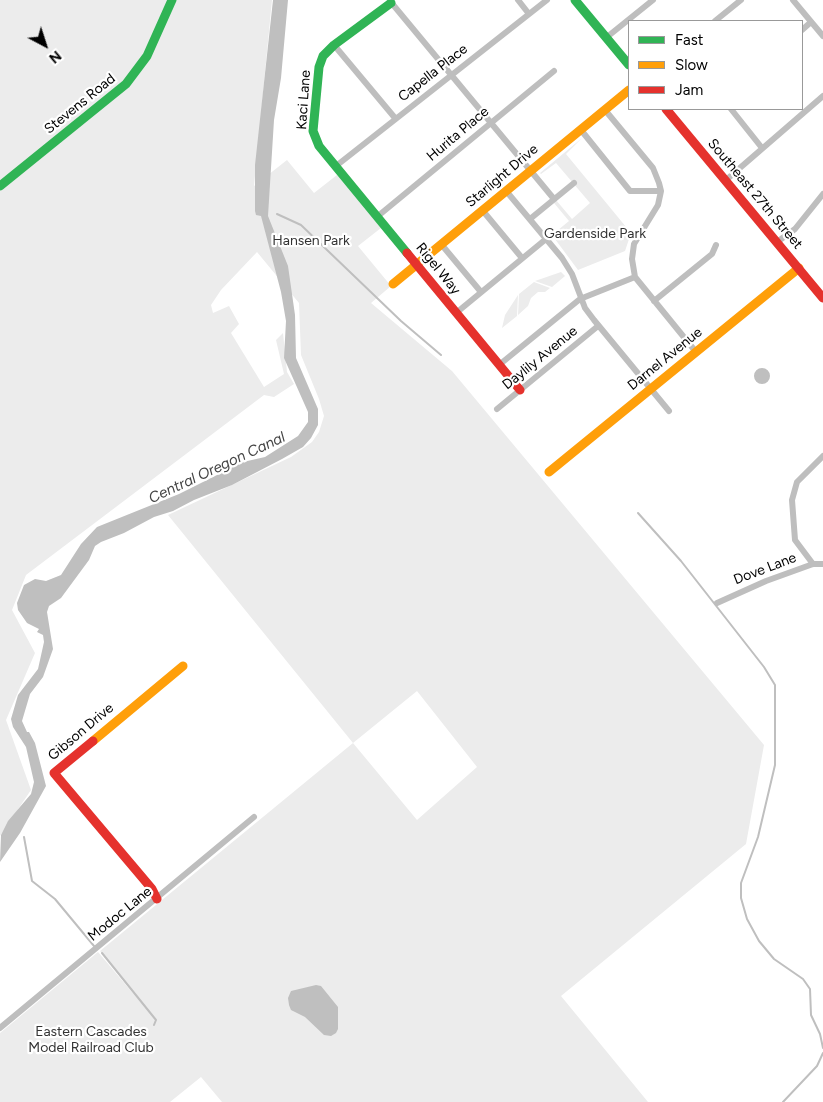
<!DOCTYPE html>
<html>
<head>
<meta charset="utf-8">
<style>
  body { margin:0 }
  #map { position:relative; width:823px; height:1102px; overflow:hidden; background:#fff; font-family:Figtree,sans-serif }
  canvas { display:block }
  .legend { position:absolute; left:628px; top:20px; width:175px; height:90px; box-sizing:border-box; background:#fff; border:1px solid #999; margin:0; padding:6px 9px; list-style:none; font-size:15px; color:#000 }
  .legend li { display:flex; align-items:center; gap:10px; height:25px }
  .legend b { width:25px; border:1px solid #999 }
  .north { position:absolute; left:20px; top:20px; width:50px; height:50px; -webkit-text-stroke:4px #fff; paint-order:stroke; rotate:140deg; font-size:14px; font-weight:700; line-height:20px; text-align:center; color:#000 }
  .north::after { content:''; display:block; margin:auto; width:18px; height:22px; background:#000; clip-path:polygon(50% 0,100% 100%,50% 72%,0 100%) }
</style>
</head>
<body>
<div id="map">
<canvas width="823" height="1102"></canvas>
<ul class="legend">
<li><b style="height:6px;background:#30b455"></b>Fast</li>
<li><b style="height:6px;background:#ff9f0a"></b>Slow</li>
<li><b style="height:6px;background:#e5322d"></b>Jam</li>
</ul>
<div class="north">N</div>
</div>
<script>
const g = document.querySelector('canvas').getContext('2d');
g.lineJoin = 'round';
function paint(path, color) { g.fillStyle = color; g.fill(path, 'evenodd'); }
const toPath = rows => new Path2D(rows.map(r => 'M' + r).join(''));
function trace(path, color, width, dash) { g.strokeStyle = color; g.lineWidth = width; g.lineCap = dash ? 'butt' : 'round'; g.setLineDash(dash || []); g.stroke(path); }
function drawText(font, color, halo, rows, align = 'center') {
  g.font = font + ' Figtree,sans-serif'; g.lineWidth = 4.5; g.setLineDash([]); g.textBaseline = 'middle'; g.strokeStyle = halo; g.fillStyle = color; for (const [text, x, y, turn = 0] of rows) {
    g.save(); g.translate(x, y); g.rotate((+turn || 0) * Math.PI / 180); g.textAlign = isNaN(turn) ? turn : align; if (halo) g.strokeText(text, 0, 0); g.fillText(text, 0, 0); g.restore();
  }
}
paint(toPath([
  [0,0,272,0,254,186,287,160,314,193,337,175,381,228,358,246,391,286,371,303,452,371,764,745,746,844,561,996,648,1102,222,1102,201,1077,170,1102,0,1102,0,1033,98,952,137,998,100,951,353,743,168,515,291,457,312,442,319,432,324,416,319,399,301,355,299,303,257,252,221,290,211,305,213,313,229,306,239,324,231,333,264,387,284,374,276,340,283,333,287,372,294,384,274,397,264,395,26,575,12,610,35,653,6,720,31,790,0,836],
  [417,691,477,767,417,820,353,743],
  [582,138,566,154,631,233,625,251,578,270,552,235,569,221,554,203,556,200,572,219,590,203,556,163,541,174,540,173],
  [561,272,565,276,552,287,535,281],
  [534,282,550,288,545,292,538,292,531,298,528,306,518,315,519,294],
  [518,295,517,316,502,328,505,315]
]), '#ececec');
paint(toPath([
  [273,0,288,0,281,78,274,120,268,216,288,266,295,315,296,358,318,409,318,425,311,438,303,447,282,459,232,485,194,500,173,511,154,517,124,533,101,542,95,546,89,560,61,598,49,606,47,612,53,649,43,677,30,694,22,721,27,732,29,732,35,743,46,786,20,833,0,862,1,835,8,821,31,794,34,782,26,747,13,727,11,719,18,695,38,669,44,642,43,635,37,632,39,629,27,623,18,610,17,603,24,585,35,579,46,581,61,575,81,544,97,527,179,494,243,462,265,457,298,436,308,422,308,412,284,358,286,321,281,292,261,216,256,215,255,211,255,165],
  '754 376a8 8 0 1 1 16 0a8 8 0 1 1-16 0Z',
  [316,985,321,986,338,1007,338,1029,336,1033,331,1036,324,1035,305,1017,291,1010,289,1005,288,998,291,991]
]), '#bfbfbf');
trace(toPath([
  [277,214,301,225,401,321,441,355],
  [638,513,681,561,764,667,775,685,775,765,758,837,741,883,741,898,747,919,759,941,774,959,803,979,810,989,811,1015,820,1034,823,1048],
  [24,837,32,881,55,899,94,946],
  [102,953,156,1020,154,1025],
  [783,1102,817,1066,823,1053]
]), '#bfbfbf', 2);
trace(toPath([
  [518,0,529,14],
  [793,0,823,36],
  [390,1,554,199],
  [715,21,741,0],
  [802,30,811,22],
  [607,37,653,0],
  [334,45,395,118],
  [731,109,762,148],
  [605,110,653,168,659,183,661,191,658,205,634,244,632,259,635,277,696,352],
  [581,130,630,191,661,191],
  [336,166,547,0],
  [726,180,823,96],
  [507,192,562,258,572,274,585,308,594,320,669,411],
  [483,211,522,258],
  [378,216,554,71],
  [530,219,574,183],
  [777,242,795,229,823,194],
  [441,244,481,292],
  [654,301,712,254,716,245],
  [456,313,546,239],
  [499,365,580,299,635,277],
  [497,409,598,326],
  [813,564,795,540,792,500,797,482,823,456],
  [717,603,766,581,813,564,823,564],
  [0,1028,254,817]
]), '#bebebe', 6);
trace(toPath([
  [575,0,629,65],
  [391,3,334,45,323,56,319,67,313,131,319,146,407,253],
  [0,186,126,84,147,56,172,0]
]), '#30b455', 9);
trace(toPath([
  [393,284,629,90],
  [549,472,799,268],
  [93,741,183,666]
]), '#ff9f0a', 9);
trace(toPath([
  [666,109,823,298],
  [407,253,520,390],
  [93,741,54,773,152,889,157,899]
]), '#e5322d', 9);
drawText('14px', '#000', '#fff', [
  ["Capella Place",433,73,-38],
  ["Kaci Lane",304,100,-86],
  ["Stevens Road",80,104,-39],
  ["Hurita Place",458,134,-40],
  ["Starlight Drive",502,176,-40],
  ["Southeast 27th Street",755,194,50],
  ["Rigel Way",438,269,51],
  ["Daylily Avenue",540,358,-39],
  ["Darnel Avenue",665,359,-39],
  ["Dove Lane",765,569,-21],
  ["Gibson Drive",81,732,-40],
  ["Modoc Lane",120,914,-39]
]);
drawText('14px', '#333', '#fff', [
  ["Gardenside Park",595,234],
  ["Hansen Park",311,241],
  ["Eastern Cascades",91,1032],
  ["Model Railroad Club",91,1048]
]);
drawText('italic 15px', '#444', '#fff', [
  ["Central Oregon Canal",217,468,-25]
]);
</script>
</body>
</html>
